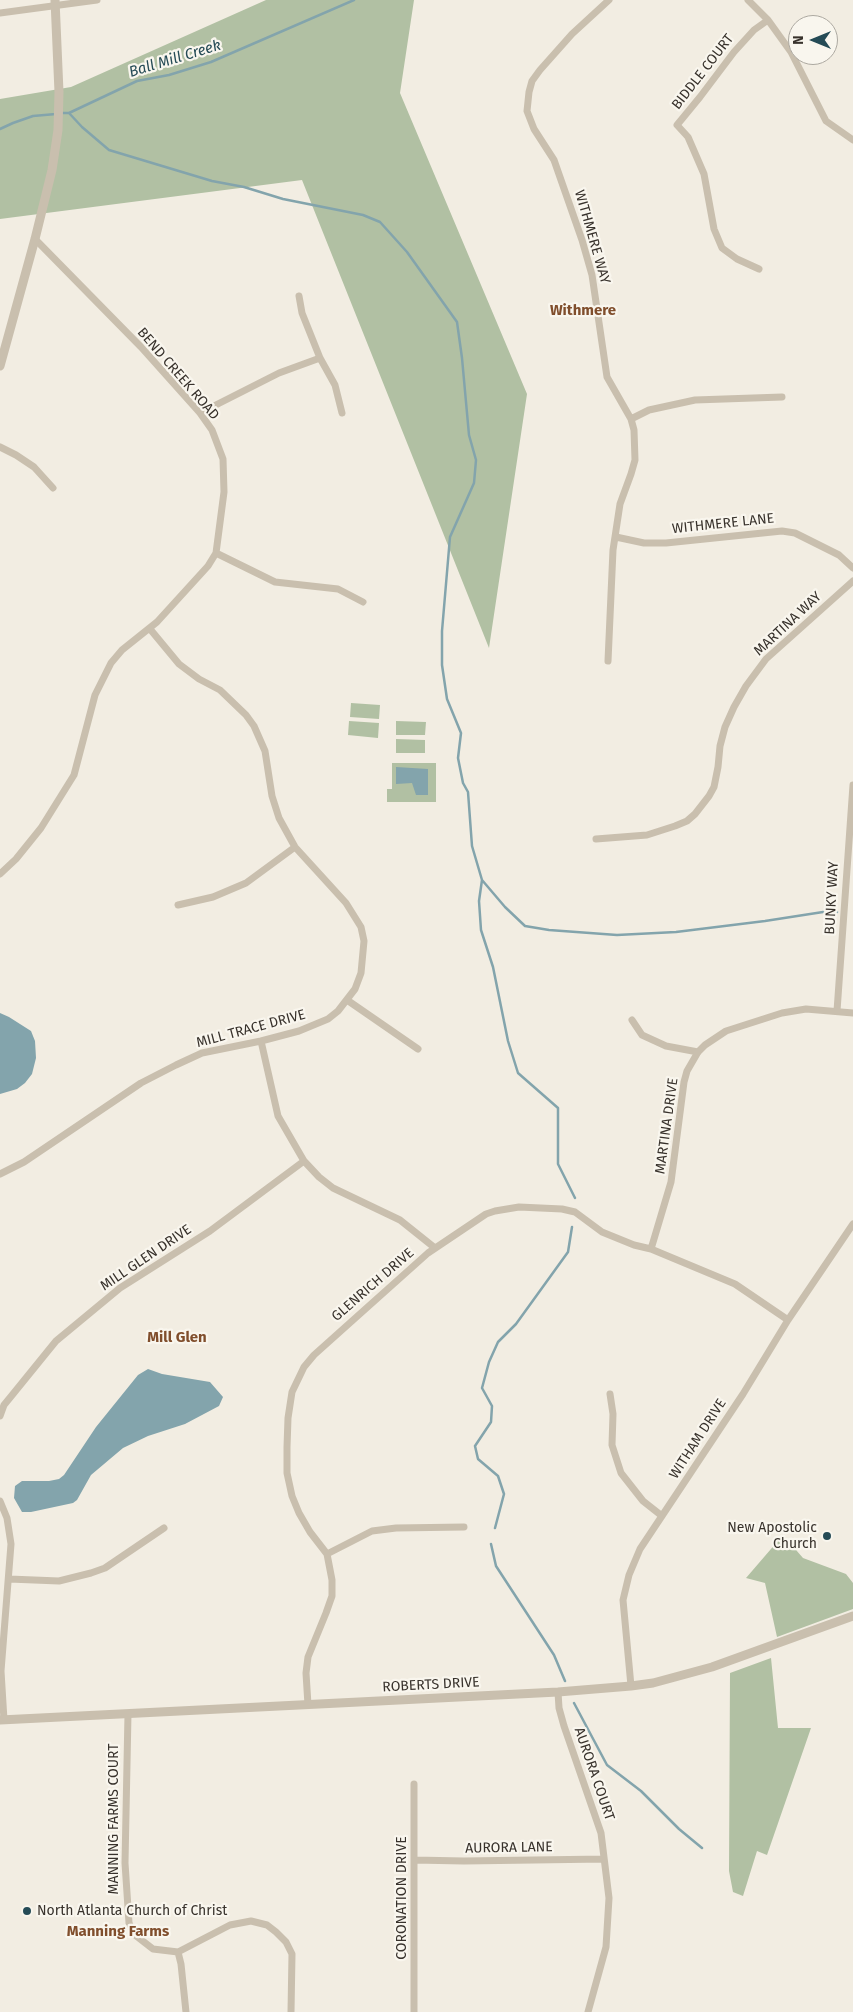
<!DOCTYPE html>
<html>
<head>
<meta charset="utf-8">
<style>
  body { margin:0 }
  #map { position:relative; width:853px; height:2012px; overflow:hidden; background:#f2ede2; font-family:"Fira Sans",sans-serif }
  canvas { display:block }
  .north { position:absolute; left:788px; top:15px; width:50px; height:50px; box-sizing:border-box; background:#f9f6ee; border:1px solid #aca8a0; border-radius:50%; rotate:270deg; font-size:14px; font-weight:700; line-height:20px; text-align:center; color:#38322c }
  .north::after { content:''; display:block; margin:auto; width:18px; height:22px; background:#254b56; clip-path:polygon(50% 0,100% 100%,50% 72%,0 100%) }
</style>
</head>
<body>
<div id="map">
<canvas width="853" height="2012"></canvas>
<div class="north">N</div>
</div>
<script>
const g = document.querySelector('canvas').getContext('2d');
g.lineJoin = 'round';
function paint(path, color) { g.fillStyle = color; g.fill(path, 'evenodd'); }
const toPath = rows => new Path2D(rows.map(r => 'M' + r).join(''));
function trace(path, color, width, dash) { g.strokeStyle = color; g.lineWidth = width; g.lineCap = dash ? 'butt' : 'round'; g.setLineDash(dash || []); g.stroke(path); }
function drawText(font, color, halo, rows, align = 'center') {
  g.font = font + ' "Fira Sans",sans-serif'; g.lineWidth = 4.5; g.setLineDash([]); g.textBaseline = 'middle'; g.strokeStyle = halo; g.fillStyle = color; for (const [text, x, y, turn = 0] of rows) {
    g.save(); g.translate(x, y); g.rotate((+turn || 0) * Math.PI / 180); g.textAlign = isNaN(turn) ? turn : align; if (halo) g.strokeText(text, 0, 0); g.fillText(text, 0, 0); g.restore();
  }
}
paint(toPath([
  [266,0,414,0,400,93,527,394,489,648,302,180,0,219,0,99,71,87],
  [351,703,380,705,379,719,350,717],
  [349,721,379,723,378,738,348,735],
  [396,721,426,722,425,735,396,735],
  [396,739,425,740,425,753,396,753],
  [392,763,436,763,436,802,387,802,387,789,392,789],
  [783,1535,803,1558,846,1574,853,1583,853,1609,777,1637,765,1583,746,1578],
  [771,1658,778,1728,811,1728,767,1855,757,1851,743,1896,733,1892,729,1871,730,1673]
]), '#b1c0a3');
paint(toPath([
  [396,767,428,769,428,795,416,795,412,783,396,784],
  [0,1013,9,1017,31,1031,35,1041,36,1058,32,1074,25,1083,17,1089,0,1094],
  [148,1369,162,1374,210,1382,223,1397,219,1406,185,1424,148,1436,123,1448,91,1475,77,1500,73,1503,31,1512,22,1512,14,1498,15,1486,22,1481,49,1481,59,1479,64,1475,96,1427,138,1375]
]), '#83a4ac');
trace(toPath([
  [61,113,69,113,137,81,169,75,211,62,354,0],
  [69,113,82,127,109,150,212,181,244,187,283,199,363,215,380,222,407,252,457,322,462,358,469,435,476,460,474,483,450,537,442,631,442,665,447,699,461,733,458,758,463,783,468,792,472,846,482,880,505,907,525,926,549,930,617,935,676,932,765,921,823,912,837,912],
  [0,129,13,123,33,116,56,114],
  [482,880,479,901,481,930,493,967,508,1041,518,1073,558,1108,558,1164,575,1198],
  [495,1528,504,1494,498,1476,478,1459,475,1446,491,1422,492,1406,482,1388,489,1362,498,1342,516,1324,568,1252,572,1227],
  [491,1544,496,1566,554,1655,565,1681],
  [574,1703,607,1765,641,1791,679,1829,702,1848]
]), '#83a4ac', 2.5);
trace(toPath([
  [748,0,768,20,791,52,826,121,853,140],
  [0,13,97,0],
  [759,269,737,259,722,248,714,229,704,174,688,137,677,125,700,97,734,52,754,30,768,20],
  [299,296,302,313,320,358,335,385,342,413],
  [200,413,279,373,320,358],
  [631,419,649,410,695,400,782,397],
  [0,447,16,455,34,467,53,488],
  [616,537,644,543,666,543,782,531,795,533,839,555,853,568],
  [216,553,275,582,338,589,363,602],
  [608,661,613,550,620,504,631,474,635,460,634,430,631,419,607,377,592,275,582,240,554,160,534,129,527,111,529,92,532,81,540,70,572,34,609,0],
  [596,839,647,835,675,826,687,821,695,814,709,796,714,787,718,767,720,746,725,727,734,707,746,686,766,659,853,581],
  [0,874,16,859,41,828,74,775,95,695,111,663,122,650,157,622,208,566,216,553,224,492,223,459,212,430,200,413,141,347,35,239],
  [178,905,213,897,246,883,295,847],
  [347,1000,418,1049],
  [837,1011,853,785],
  [632,1020,642,1035,666,1046,698,1052],
  [261,1041,278,1116,304,1161,319,1177,333,1188,400,1220,435,1248],
  [0,1174,24,1162,141,1083,176,1065,202,1053,261,1041,299,1031,328,1019,338,1011,355,989,361,973,364,941,361,927,346,903,295,847,279,818,272,796,265,751,254,726,246,715,220,690,199,679,179,664,150,629],
  [651,1249,671,1182,684,1082,687,1071,698,1052,705,1045,726,1031,782,1013,806,1009,853,1013],
  [610,1394,613,1414,612,1445,621,1473,643,1501,662,1516],
  [0,1416,4,1405,13,1394,56,1341,120,1288,210,1231,304,1161],
  [0,1501,7,1518,11,1544,1,1671,4,1720],
  [327,1554,372,1531,396,1528,464,1527],
  [9,1579,59,1581,91,1573,105,1568,164,1528],
  [631,1686,623,1600,629,1575,640,1549,743,1394,788,1320,853,1224],
  [558,1692,559,1708,564,1726,601,1833,609,1898,606,1947,588,2012],
  [308,1705,306,1673,308,1657,326,1613,332,1596,332,1580,327,1554,310,1532,299,1513,292,1496,287,1473,287,1447,288,1418,292,1392,304,1367,314,1355,428,1253,486,1214,495,1211,519,1207,562,1209,575,1212,602,1232,634,1245,651,1249,735,1284,788,1320],
  [128,1714,125,1863,129,1923,135,1935,153,1949,178,1952],
  [414,1784,414,2012],
  [414,1860,464,1861,604,1859],
  [186,2012,181,1964,178,1952,230,1925,251,1921,267,1925,276,1932,286,1942,292,1954,291,2012]
]), '#c9bfae', 7);
trace(toPath([
  [0,366,35,239,52,170,58,130,59,92,55,0],
  [0,1720,558,1692,631,1686,653,1683,712,1667,853,1616]
]), '#c9bfae', 9);
for (const [x, y, r, color] of [
  [827,1536,5,"#254b56"],
  [27,1911,5,"#254b56"]
]) { const dot = new Path2D(); dot.arc(x, y, r, 0, 2 * Math.PI); g.fillStyle = color; g.fill(dot); trace(dot, '#f9f6ee', 2); }
drawText('14px', '#38322c', '#f9f6ee', [
  ["BIDDLE COURT",703,72,-52],
  ["WITHMERE WAY",592,237,74],
  ["BEND CREEK ROAD",178,374,49],
  ["WITHMERE LANE",723,524,-6],
  ["MARTINA WAY",788,624,-43],
  ["BUNKY WAY",832,898,-87],
  ["MILL TRACE DRIVE",251,1029,-15],
  ["MARTINA DRIVE",667,1126,-82],
  ["MILL GLEN DRIVE",146,1258,-34],
  ["GLENRICH DRIVE",373,1285,-41],
  ["WITHAM DRIVE",698,1439,-57],
  ["ROBERTS DRIVE",431,1685,-3],
  ["AURORA COURT",594,1774,71],
  ["MANNING FARMS COURT",114,1819,-90],
  ["AURORA LANE",509,1848,-1],
  ["CORONATION DRIVE",402,1898,-90]
]);
drawText('14px', '#38322c', '#f9f6ee', [
  ["New Apostolic",817,1528],
  ["Church",817,1544],
  ["North Atlanta Church of Christ",37,1911,"left"]
], 'right');
drawText('italic 15px', '#254b56', '#f9f6ee', [
  ["Ball Mill Creek",175,59,-17]
]);
drawText('bold 15px', '#804e2c', '#f9f6ee', [
  ["Withmere",583,311],
  ["Mill Glen",177,1338],
  ["Manning Farms",118,1932]
]);
</script>
</body>
</html>
